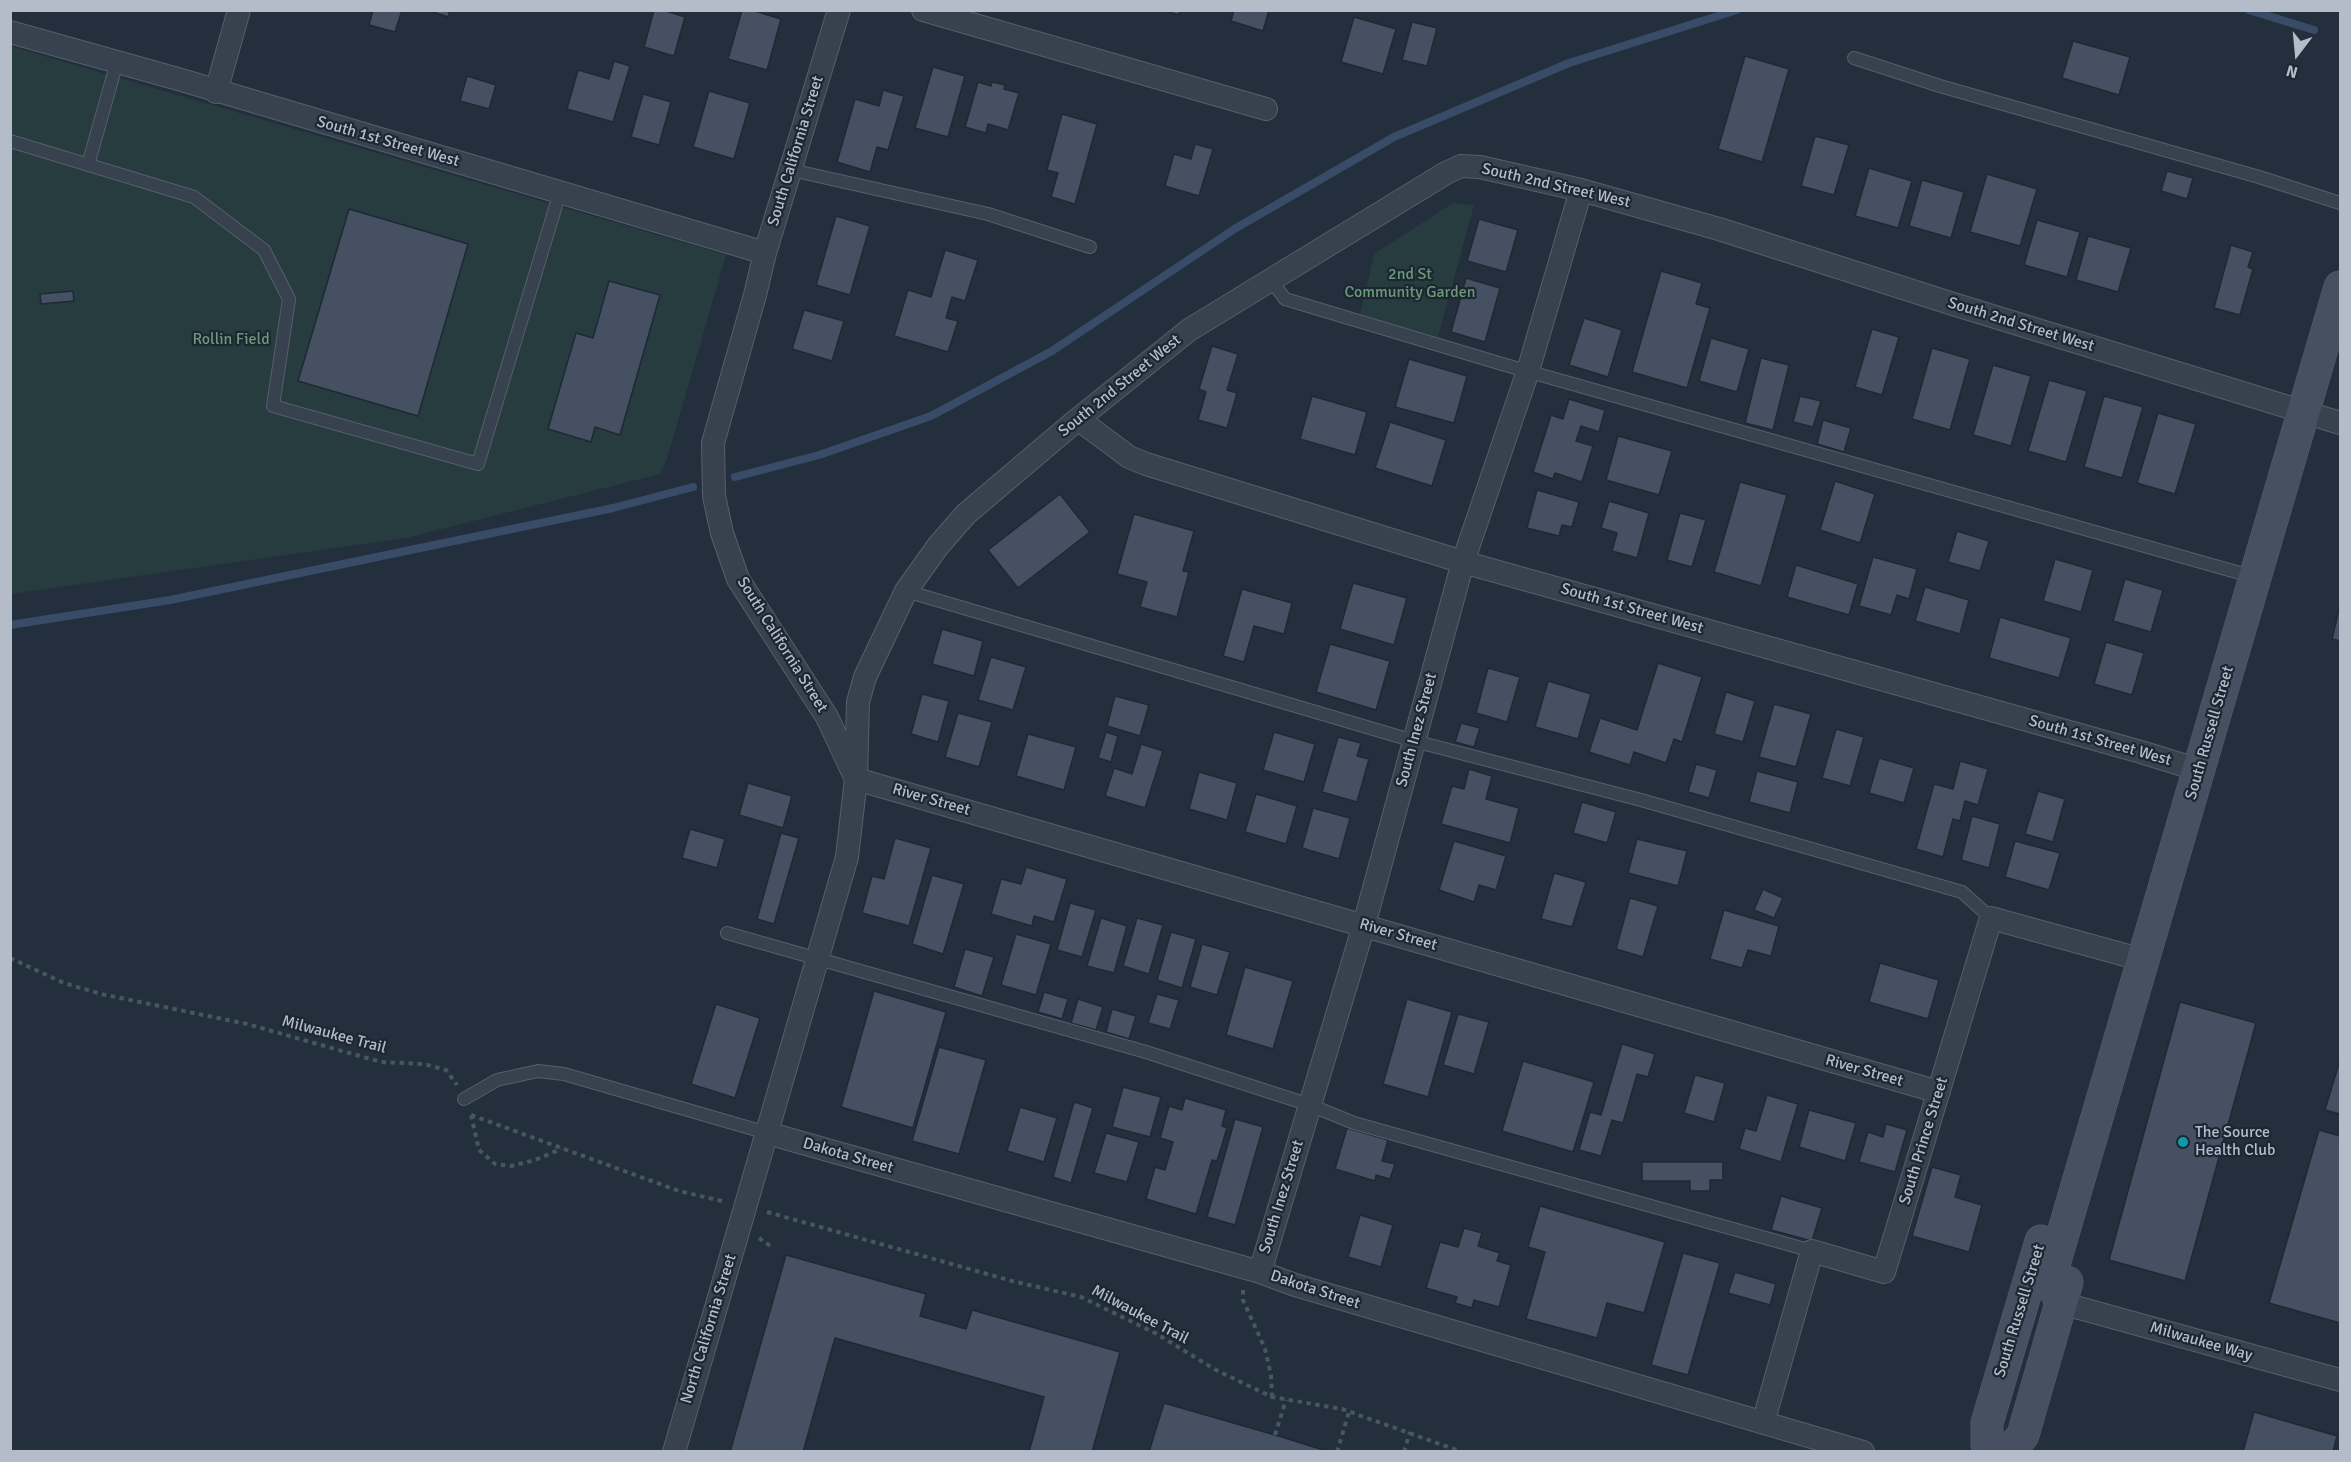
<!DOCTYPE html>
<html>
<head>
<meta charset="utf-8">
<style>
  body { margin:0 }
  #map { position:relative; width:2351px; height:1462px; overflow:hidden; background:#242f3e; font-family:Signika,sans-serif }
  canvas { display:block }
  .frame { position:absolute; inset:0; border:12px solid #b4bcc9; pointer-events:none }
  .north { position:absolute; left:2267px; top:24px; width:60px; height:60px; -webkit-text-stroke:4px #1d2633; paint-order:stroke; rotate:196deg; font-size:16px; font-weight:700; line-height:24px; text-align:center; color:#b4bcc9 }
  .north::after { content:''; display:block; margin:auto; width:21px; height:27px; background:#b4bcc9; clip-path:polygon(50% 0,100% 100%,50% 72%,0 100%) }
</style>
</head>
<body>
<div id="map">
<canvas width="2351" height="1462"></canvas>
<div class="frame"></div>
<div class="north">N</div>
</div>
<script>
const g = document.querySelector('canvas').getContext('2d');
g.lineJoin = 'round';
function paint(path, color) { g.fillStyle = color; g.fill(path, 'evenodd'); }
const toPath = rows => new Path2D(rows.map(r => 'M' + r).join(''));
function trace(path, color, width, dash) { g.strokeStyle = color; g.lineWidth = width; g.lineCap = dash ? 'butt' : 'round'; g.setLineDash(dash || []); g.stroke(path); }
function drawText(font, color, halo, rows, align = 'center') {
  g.font = font + ' Signika,sans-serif'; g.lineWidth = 4.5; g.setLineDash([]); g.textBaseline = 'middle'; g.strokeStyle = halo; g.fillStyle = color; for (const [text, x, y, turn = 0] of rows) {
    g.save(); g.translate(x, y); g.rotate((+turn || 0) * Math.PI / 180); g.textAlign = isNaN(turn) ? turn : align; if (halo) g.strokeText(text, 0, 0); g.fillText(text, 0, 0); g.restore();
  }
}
paint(toPath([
  [10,46,726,255,667,459,660,474,406,538,11,594],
  [1453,203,1474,205,1438,337,1360,315,1374,254]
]), '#263c3f');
trace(toPath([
  [2249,10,2314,30],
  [735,477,819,455,931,416,1052,351,1236,228,1394,137,1569,63,1737,10],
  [10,625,170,600,613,508,693,487]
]), '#394c67', 8);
const building = toPath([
  [373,10,402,10,395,32,369,25,373,10],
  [427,10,450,10,448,17,427,10],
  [654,10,663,10,685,17,674,56,644,47,654,10],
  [742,10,751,10,781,19,767,70,728,59,742,10],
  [1163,10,1180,10,1179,15,1163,10],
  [1234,10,1269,10,1263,31,1231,21,1234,10],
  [1354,17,1396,29,1383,74,1341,62,1354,17],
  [1412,22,1437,28,1427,66,1402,60,1412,22],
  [2073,41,2130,57,2119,95,2062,78,2073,41],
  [1745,56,1789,69,1762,162,1718,149,1745,56],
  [614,61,630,66,613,122,567,109,578,70,609,79,614,61],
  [933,67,965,76,948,137,915,128,933,67],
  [467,76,496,85,489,109,460,101,467,76],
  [978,82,991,86,992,82,1005,85,1004,89,1019,93,1008,130,988,124,986,133,965,127,978,82],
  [883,90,904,96,888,150,877,147,870,172,837,162,855,99,879,106,883,90],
  [709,91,750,103,734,159,693,147,709,91],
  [643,94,671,102,659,145,631,137,643,94],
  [1062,114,1097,124,1075,204,1051,197,1058,173,1047,170,1062,114],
  [1815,136,1849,145,1834,195,1801,186,1815,136],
  [1195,144,1213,149,1199,196,1165,186,1174,154,1191,159,1195,144],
  [1869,168,1912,181,1898,228,1855,216,1869,168],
  [2167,171,2193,178,2187,199,2161,191,2167,171],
  [1987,174,2037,189,2020,246,1970,232,1987,174],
  [1922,180,1964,192,1951,238,1909,226,1922,180],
  [349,209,468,244,418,416,298,381,349,209],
  [836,216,870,226,850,295,816,285,836,216],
  [1479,219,1518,230,1506,272,1467,261,1479,219],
  [2037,220,2080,232,2067,277,2024,265,2037,220],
  [2088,236,2131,248,2118,292,2076,280,2088,236],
  [2231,245,2253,252,2248,267,2253,269,2240,315,2214,308,2231,245],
  [945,250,978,260,965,301,952,297,946,318,958,321,948,352,894,336,908,290,931,297,945,250],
  [1661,271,1702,283,1696,304,1710,308,1687,388,1632,372,1661,271],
  [1466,278,1500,288,1485,342,1451,332,1466,278],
  [609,281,660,295,620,435,595,427,591,442,548,429,576,333,593,338,609,281],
  [73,291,74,301,41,304,40,294,73,291],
  [804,310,844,321,832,361,792,349,804,310],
  [1584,318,1622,330,1608,377,1569,365,1584,318],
  [1872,329,1899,337,1882,395,1855,387,1872,329],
  [1711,338,1749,349,1737,392,1699,381,1711,338],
  [1212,346,1238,354,1227,390,1237,393,1227,428,1198,420,1206,392,1199,389,1212,346],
  [1932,348,1970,359,1950,430,1912,419,1932,348],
  [1761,358,1789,365,1773,430,1745,423,1761,358],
  [1409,359,1467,376,1454,423,1395,407,1409,359],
  [1993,365,2031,376,2011,446,1973,435,1993,365],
  [2049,380,2087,391,2066,462,2028,451,2049,380],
  [1312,396,1367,412,1355,455,1300,439,1312,396],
  [1800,396,1821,401,1813,427,1793,422,1800,396],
  [2104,396,2143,407,2122,478,2084,467,2104,396],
  [1569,399,1605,410,1599,432,1581,426,1576,441,1593,446,1582,482,1555,473,1553,479,1533,472,1551,415,1563,419,1569,399],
  [2158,413,2196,424,2175,494,2137,483,2158,413],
  [1823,420,1851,428,1844,452,1817,444,1823,420],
  [1390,422,1446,440,1432,486,1375,468,1390,422],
  [1618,436,1672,451,1659,495,1606,480,1618,436],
  [1835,481,1875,494,1860,543,1820,530,1835,481],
  [1740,482,1787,495,1761,586,1714,572,1740,482],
  [1537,490,1579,502,1572,527,1562,525,1559,536,1527,528,1537,490],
  [1060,494,1090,532,1018,588,988,550,1060,494],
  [1609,501,1649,513,1637,558,1612,551,1617,533,1601,528,1609,501],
  [1680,513,1706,520,1692,567,1667,560,1680,513],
  [1134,514,1194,531,1183,571,1189,572,1177,617,1140,607,1147,582,1117,574,1134,514],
  [1957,531,1989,541,1980,571,1948,562,1957,531],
  [1873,557,1917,569,1909,599,1897,595,1891,615,1859,606,1873,557],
  [2055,559,2093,570,2081,612,2043,601,2055,559],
  [1796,565,1858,584,1849,615,1787,597,1796,565],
  [2125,579,2163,590,2151,632,2113,621,2125,579],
  [1353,583,1407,598,1394,645,1340,629,1353,583],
  [1925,587,1969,600,1960,634,1915,621,1925,587],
  [1242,589,1292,603,1284,634,1254,626,1244,662,1223,656,1242,589],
  [2340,605,2340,641,2332,639,2340,605],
  [2000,617,2071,638,2059,678,1989,658,2000,617],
  [942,629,983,641,974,676,932,664,942,629],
  [2106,642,2144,653,2132,695,2094,684,2106,642],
  [1330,644,1390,661,1376,710,1316,692,1330,644],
  [991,657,1026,667,1013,710,978,700,991,657],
  [1658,663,1702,677,1682,742,1674,739,1666,763,1634,752,1630,765,1589,752,1600,718,1637,730,1658,663],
  [1488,668,1520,677,1507,722,1476,713,1488,668],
  [1548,681,1591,694,1578,739,1535,727,1548,681],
  [1726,692,1755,701,1743,742,1714,734,1726,692],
  [922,694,949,701,938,742,911,734,922,694],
  [1115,696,1149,705,1140,736,1107,726,1115,696],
  [1774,704,1811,714,1796,767,1759,757,1774,704],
  [958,713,992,722,979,767,945,757,958,713],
  [1461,723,1480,728,1474,747,1455,742,1461,723],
  [1836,729,1864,737,1850,786,1822,778,1836,729],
  [1106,732,1118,736,1111,762,1098,758,1106,732],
  [1274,732,1315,744,1304,782,1263,770,1274,732],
  [1028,734,1076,747,1064,790,1016,776,1028,734],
  [1338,737,1361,743,1357,756,1369,759,1357,802,1322,792,1338,737],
  [1141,744,1163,751,1145,808,1105,796,1114,768,1132,774,1141,744],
  [1879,758,1914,768,1904,803,1869,793,1879,758],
  [1960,761,1988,769,1978,805,1965,801,1960,821,1953,819,1943,857,1916,849,1934,784,1953,789,1960,761],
  [1696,764,1717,770,1709,798,1688,792,1696,764],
  [1469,769,1492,776,1486,799,1519,808,1510,843,1441,824,1452,786,1464,789,1469,769],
  [1757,771,1798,782,1790,813,1749,802,1757,771],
  [1199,772,1237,783,1227,820,1189,809,1199,772],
  [748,783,792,796,783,828,739,815,748,783],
  [2038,791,2065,799,2053,842,2025,834,2038,791],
  [1256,794,1297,806,1286,844,1245,832,1256,794],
  [1582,802,1616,812,1607,843,1573,833,1582,802],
  [1313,808,1350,818,1339,859,1302,848,1313,808],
  [1972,816,2000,824,1989,868,1961,860,1972,816],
  [690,829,725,839,717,868,682,858,690,829],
  [781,833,799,838,774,924,757,919,781,833],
  [895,838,931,848,909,926,862,913,872,876,884,879,895,838],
  [1637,839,1687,851,1678,886,1628,873,1637,839],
  [1454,841,1506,856,1496,890,1479,885,1474,902,1439,890,1454,841],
  [2015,841,2060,853,2049,890,2005,877,2015,841],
  [1026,867,1067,879,1054,922,1034,916,1032,926,991,914,1001,879,1021,884,1026,867],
  [1554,873,1586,882,1572,927,1541,919,1554,873],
  [932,875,964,884,943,954,912,944,932,875],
  [1763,889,1783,898,1774,918,1754,910,1763,889],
  [1630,898,1658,906,1643,957,1616,949,1630,898],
  [1070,903,1096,910,1082,957,1057,950,1070,903],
  [1724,910,1779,926,1771,956,1748,950,1742,968,1710,959,1724,910],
  [1101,918,1127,926,1114,973,1087,966,1101,918],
  [1137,918,1163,925,1149,974,1123,966,1137,918],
  [1171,932,1196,939,1182,988,1157,980,1171,932],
  [1016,934,1051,944,1036,995,1001,985,1016,934],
  [1202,944,1230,952,1217,995,1190,987,1202,944],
  [965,949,994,957,982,996,954,987,965,949],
  [1880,963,1939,980,1928,1019,1869,1002,1880,963],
  [1245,967,1293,981,1273,1049,1226,1035,1245,967],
  [874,991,946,1012,913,1128,841,1107,874,991],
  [1044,992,1068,999,1062,1019,1038,1012,1044,992],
  [1157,994,1179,1000,1170,1029,1148,1023,1157,994],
  [1078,999,1103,1007,1096,1030,1071,1023,1078,999],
  [1407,999,1452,1012,1428,1097,1383,1084,1407,999],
  [2180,1002,2256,1023,2185,1281,2109,1260,2180,1002],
  [716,1004,760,1018,735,1098,691,1084,716,1004],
  [1112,1009,1136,1016,1129,1039,1106,1032,1112,1009],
  [1458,1014,1489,1022,1474,1074,1443,1065,1458,1014],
  [1622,1044,1655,1054,1648,1077,1637,1074,1623,1123,1612,1120,1601,1156,1579,1150,1590,1112,1601,1115,1622,1044],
  [939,1047,986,1060,959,1154,912,1141,939,1047],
  [2340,1060,2340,1114,2325,1110,2340,1060],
  [1523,1061,1594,1082,1573,1152,1502,1131,1523,1061],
  [1695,1075,1725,1083,1714,1122,1684,1113,1695,1075],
  [1123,1087,1161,1097,1150,1137,1112,1127,1123,1087],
  [1767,1095,1798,1104,1781,1162,1739,1149,1745,1128,1756,1131,1767,1095],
  [1185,1098,1226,1110,1222,1126,1227,1128,1217,1161,1212,1160,1196,1214,1146,1199,1155,1167,1165,1170,1173,1142,1160,1138,1169,1106,1182,1110,1185,1098],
  [1074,1102,1093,1108,1071,1183,1053,1177,1074,1102],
  [1020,1107,1057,1118,1044,1162,1007,1151,1020,1107],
  [1809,1110,1856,1123,1845,1161,1799,1147,1809,1110],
  [1235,1119,1263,1127,1235,1225,1207,1217,1235,1119],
  [1886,1124,1907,1130,1895,1172,1859,1162,1868,1132,1883,1137,1886,1124],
  [1347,1128,1388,1140,1382,1161,1395,1164,1390,1179,1376,1175,1375,1181,1335,1169,1347,1128],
  [2319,1130,2340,1136,2340,1323,2269,1303,2319,1130],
  [1106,1133,1139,1142,1127,1182,1094,1173,1106,1133],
  [1642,1162,1723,1162,1723,1180,1710,1180,1710,1191,1690,1191,1690,1181,1642,1181,1642,1162],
  [1932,1167,1961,1175,1955,1197,1982,1205,1969,1252,1912,1236,1932,1167],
  [1781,1196,1822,1208,1812,1241,1771,1230,1781,1196],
  [1540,1206,1665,1242,1644,1313,1607,1303,1597,1338,1526,1319,1545,1252,1528,1247,1540,1206],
  [1360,1215,1393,1225,1381,1267,1348,1257,1360,1215],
  [1464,1228,1482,1233,1478,1246,1500,1253,1497,1261,1511,1265,1499,1307,1474,1300,1472,1308,1455,1303,1457,1297,1426,1288,1440,1242,1458,1247,1464,1228],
  [1683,1253,1720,1263,1688,1375,1651,1365,1683,1253],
  [786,1255,926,1294,920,1316,966,1329,972,1310,1120,1352,1092,1452,1029,1452,1044,1397,835,1338,803,1452,730,1452,786,1255],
  [1735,1272,1776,1284,1770,1305,1728,1293,1735,1272],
  [1164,1403,1275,1435,1330,1452,1149,1452,1164,1403],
  [2254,1412,2337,1436,2333,1452,2243,1452,2254,1412]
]);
paint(building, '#455162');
trace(building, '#1f2835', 1.5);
const lane = toPath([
  [1854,58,1940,86,2259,177,2340,203],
  [10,141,194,197,264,250,289,299,273,406,478,464,560,192],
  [88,165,117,62],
  [791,170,988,214,1090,247],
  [1271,280,1285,299,1502,364,2254,577],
  [906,591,1414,741,1641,800,1962,892,1991,918],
  [727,933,1146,1052,1310,1105,1354,1123,1812,1251],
  [464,1099,497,1080,538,1071,564,1074,767,1133]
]);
const street = toPath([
  [923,10,1266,109],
  [10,32,178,79,765,253],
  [216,92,239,10],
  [1078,419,1129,457,1146,464,1463,562,2141,752,2199,770],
  [1939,1092,856,779,858,702,865,677,906,591,938,546,966,514,1078,419,1189,330,1446,173,1461,166,1480,167,1581,190,1719,229,1953,304,2340,423],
  [767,1133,1260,1272,1295,1285,1863,1452],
  [1260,1272,1364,925,1463,562,1528,371,1581,190],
  [2061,1303,2340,1380],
  [1763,1423,1812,1251,1884,1272,1991,918,2143,960],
  [674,1452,847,857,856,779,827,717,738,579,722,533,714,496,713,443,755,295,765,253,839,10]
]);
const secondary = toPath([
  [2061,1303,2050,1278,2340,287],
  [1990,1452,1987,1444,1987,1423,2041,1241],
  [2009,1452,2023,1435,2067,1282]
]);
trace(lane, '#565f6c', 14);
trace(street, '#565f6c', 24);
trace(secondary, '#565f6c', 33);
trace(toPath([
  [10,958,64,983,101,994,247,1024,381,1062,424,1064,446,1070,457,1085],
  [471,1115,679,1191,722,1201],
  [471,1115,479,1150,495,1164,511,1166,535,1160,561,1149],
  [767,1212,1012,1281,1081,1297,1155,1333,1216,1370,1272,1397,1342,1409,1462,1452],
  [759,1238,773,1248],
  [1243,1290,1243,1300,1265,1349,1271,1375,1272,1397],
  [1275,1435,1286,1400],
  [1337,1452,1349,1412],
  [1404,1452,1410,1432]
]), '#44595c', 4, [4.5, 4.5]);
trace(lane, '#38414e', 12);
trace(street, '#38414e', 22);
trace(secondary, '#465061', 32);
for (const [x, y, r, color] of [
  [2183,1142,6,"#0f9aa8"]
]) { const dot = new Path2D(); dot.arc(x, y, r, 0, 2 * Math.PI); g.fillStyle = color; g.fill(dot); trace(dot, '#1d2633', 2); }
drawText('16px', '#b4bcc9', '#1d2633', [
  ["South 1st Street West",388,142,16],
  ["South California Street",796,151,-73],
  ["South 2nd Street West",1556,186,13],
  ["South 2nd Street West",2021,325,17],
  ["South 2nd Street West",1120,386,-39],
  ["South 1st Street West",1632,609,16],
  ["South California Street",782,645,58],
  ["South Inez Street",1417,730,-75],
  ["South Russell Street",2210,733,-74],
  ["South 1st Street West",2100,741,16],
  ["River Street",931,800,16],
  ["River Street",1398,935,16],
  ["Milwaukee Trail",334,1035,15],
  ["River Street",1864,1071,16],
  ["South Prince Street",1924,1141,-73],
  ["Dakota Street",848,1156,16],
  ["South Inez Street",1282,1197,-73],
  ["Dakota Street",1315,1290,18],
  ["South Russell Street",2020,1311,-73],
  ["Milwaukee Trail",1140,1315,28],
  ["North California Street",709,1329,-73],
  ["Milwaukee Way",2201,1342,16]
]);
drawText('16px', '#6b9a76', '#1d2633', [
  ["2nd St",1410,275],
  ["Community Garden",1410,293],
  ["Rollin Field",231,340]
]);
drawText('16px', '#b4bcc9', '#1d2633', [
  ["The Source",2195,1133],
  ["Health Club",2195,1151]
], 'left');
</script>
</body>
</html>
